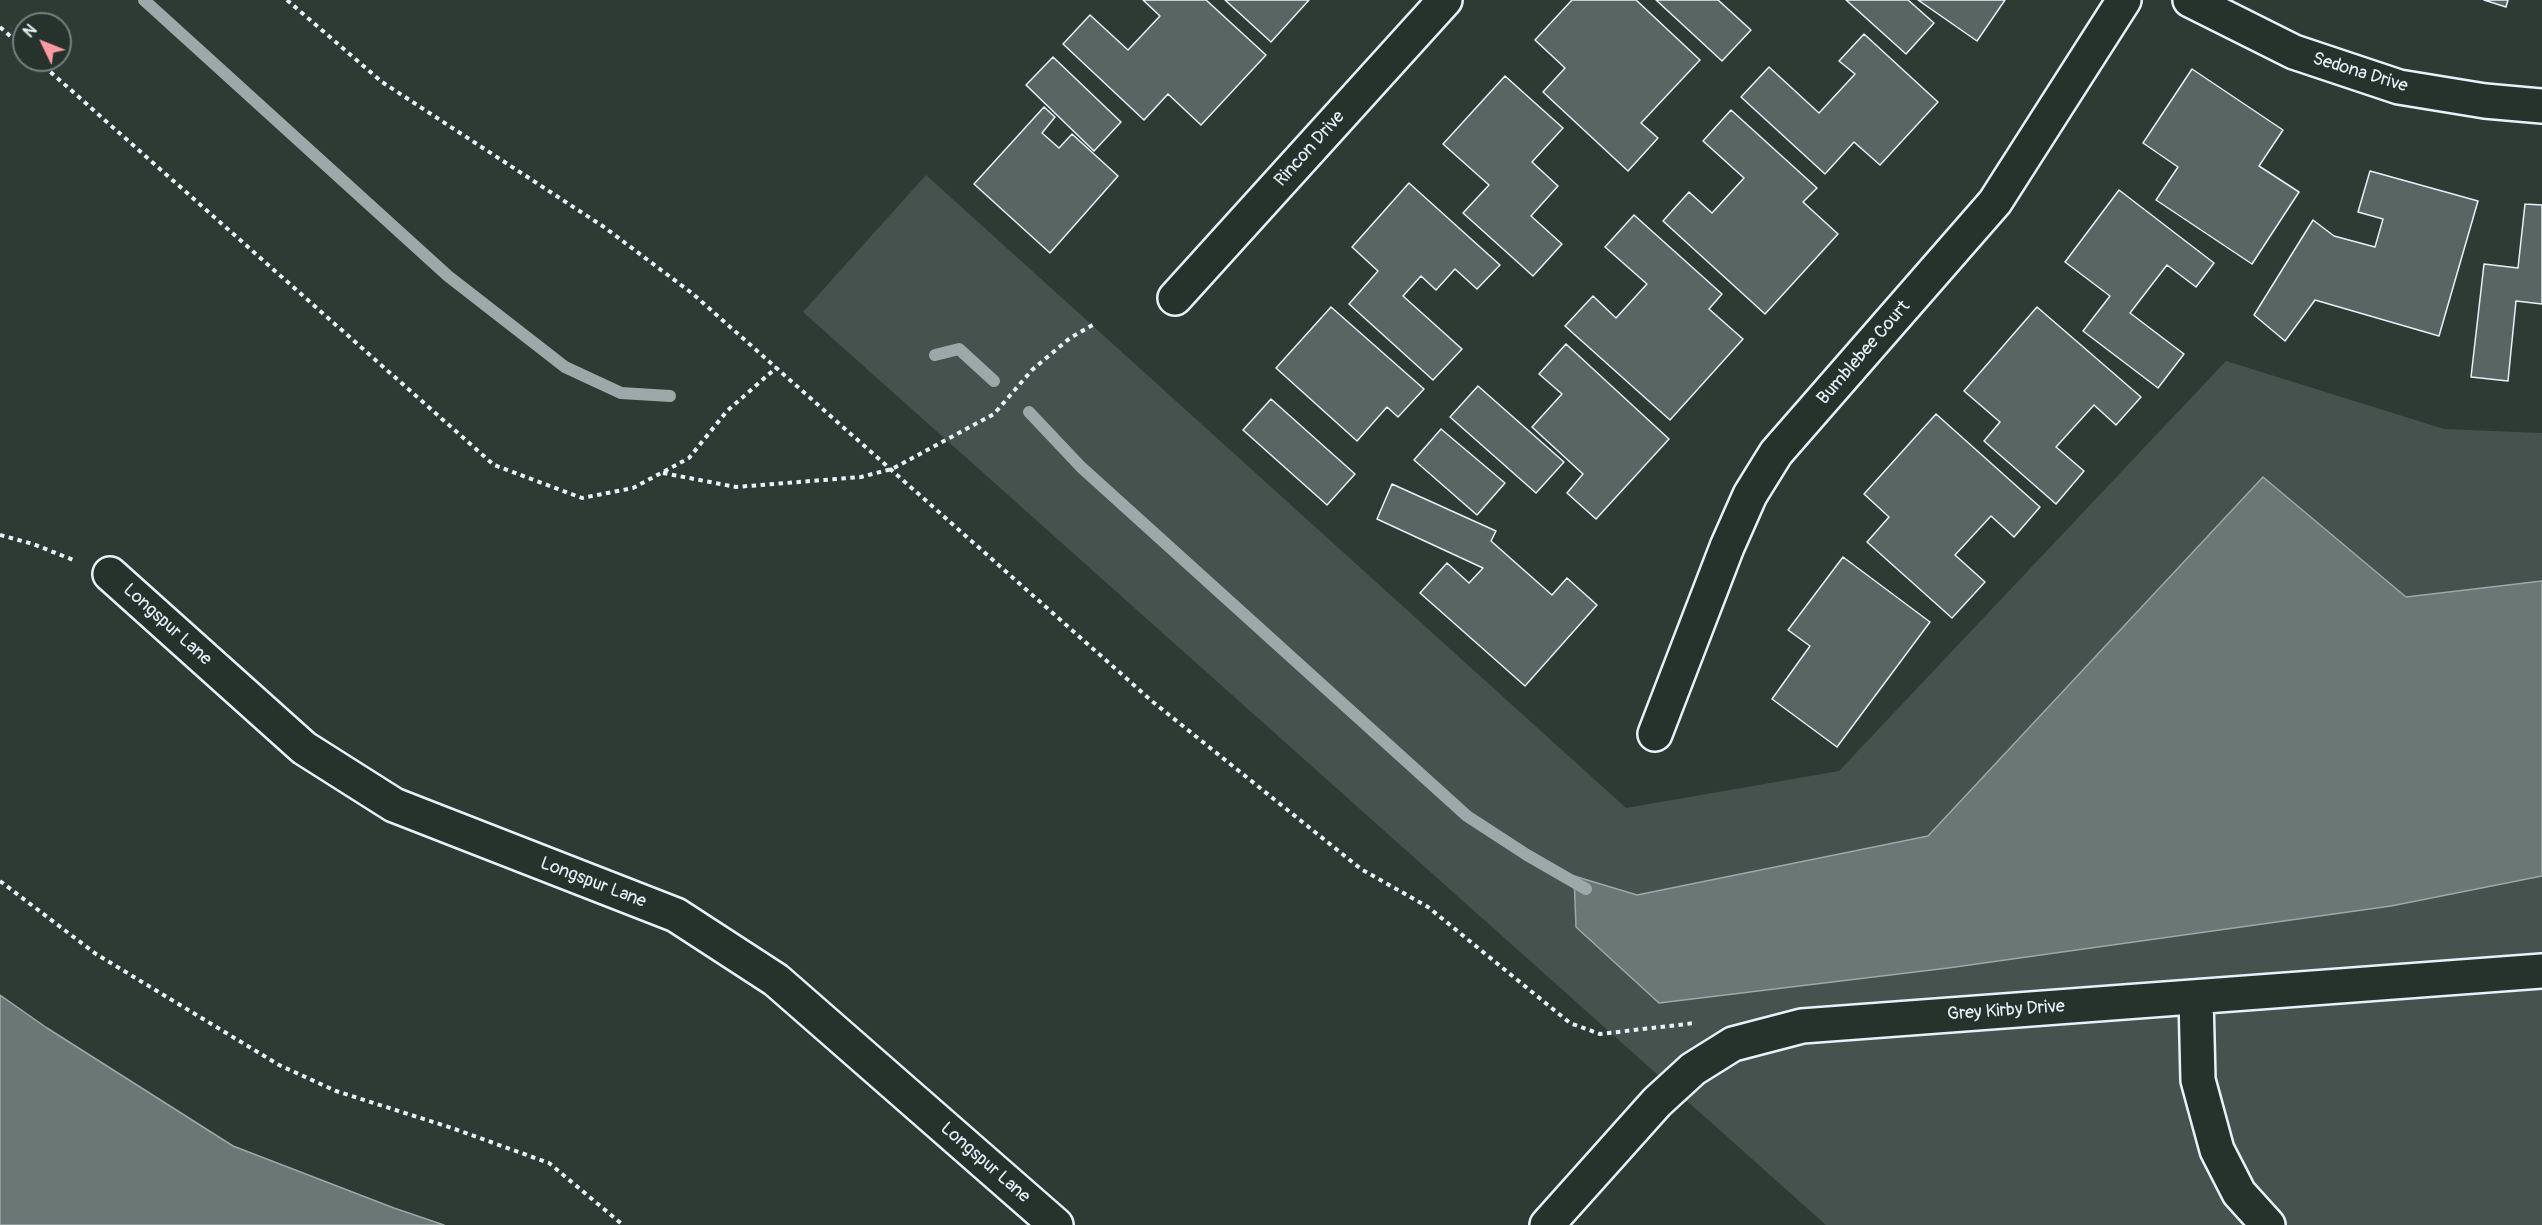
<!DOCTYPE html>
<html>
<head>
<meta charset="utf-8">
<style>
  body { margin:0 }
  #map { position:relative; width:2542px; height:1225px; overflow:hidden; background:#2e3b35; font-family:Pangolin,sans-serif }
  canvas { display:block }
  .north { position:absolute; left:12px; top:12px; width:60px; height:60px; box-sizing:border-box; background:#26332d; border:2px solid #747f7e; border-radius:50%; rotate:313deg; font-size:16px; font-weight:700; line-height:24px; text-align:center; color:#e8f1f8 }
  .north::after { content:''; display:block; margin:auto; width:21px; height:27px; background:#ff9aa2; clip-path:polygon(50% 0,100% 100%,50% 72%,0 100%) }
</style>
</head>
<body>
<div id="map">
<canvas width="2542" height="1225"></canvas>
<div class="north">N</div>
</div>
<script>
const g = document.querySelector('canvas').getContext('2d');
g.lineJoin = 'round';
function paint(path, color) { g.fillStyle = color; g.fill(path, 'evenodd'); }
const toPath = rows => new Path2D(rows.map(r => 'M' + r).join(''));
function trace(path, color, width, dash) { g.strokeStyle = color; g.lineWidth = width; g.lineCap = dash ? 'butt' : 'round'; g.setLineDash(dash || []); g.stroke(path); }
function drawText(font, color, halo, rows, align = 'center') {
  g.font = font + ' Pangolin,sans-serif'; g.lineWidth = 6; g.setLineDash([]); g.textBaseline = 'middle'; g.strokeStyle = halo; g.fillStyle = color; for (const [text, x, y, turn = 0] of rows) {
    g.save(); g.translate(x, y); g.rotate((+turn || 0) * Math.PI / 180); g.textAlign = isNaN(turn) ? turn : align; if (halo) g.strokeText(text, 0, 0); g.fillText(text, 0, 0); g.restore();
  }
}
paint(toPath([
  [926,175,1626,808,1839,771,2226,361,2444,429,2542,433,2542,1225,1826,1225,803,312]
]), '#45524e');
const water = toPath([
  [2263,477,2406,597,2542,581,2542,876,2391,906,1948,968,1659,1003,1576,927,1574,876,1637,895,1928,836,2263,477],
  [0,995,47,1028,233,1146,394,1208,444,1225,0,1225,0,995]
]);
paint(water, '#6b7775');
trace(water, '#9da8a9', 1.5);
trace(toPath([
  [144,0,448,276,565,367,621,393,670,396],
  [935,355,959,349,994,381],
  [1029,412,1081,467,1467,816,1527,855,1586,889]
]), '#9da8a9', 12);
const building = toPath([
  [1143,0,1206,0,1266,55,1201,125,1168,94,1144,120,1063,44,1090,15,1128,50,1160,16,1143,0],
  [1225,0,1309,0,1271,42,1225,0],
  [1572,0,1636,0,1700,60,1641,123,1658,138,1628,171,1543,92,1565,68,1535,40,1572,0],
  [1656,0,1718,0,1751,30,1722,61,1656,0],
  [1846,0,1908,0,1934,23,1906,54,1846,0],
  [1918,0,2005,0,1977,41,1918,0],
  [2484,0,2508,0,2506,7,2484,0],
  [1864,34,1938,102,1880,165,1854,142,1825,174,1741,97,1769,67,1819,113,1855,74,1839,61,1864,34],
  [1053,57,1121,122,1094,151,1026,85,1053,57],
  [2192,69,2283,130,2259,166,2299,192,2252,264,2156,200,2178,167,2143,143,2192,69],
  [1505,76,1563,128,1532,162,1558,186,1531,216,1562,244,1533,276,1463,213,1489,185,1443,144,1505,76],
  [1044,107,1055,117,1042,133,1059,148,1072,134,1118,176,1050,253,974,184,1044,107],
  [1731,110,1817,188,1803,202,1838,234,1765,314,1663,221,1689,192,1712,213,1744,178,1703,141,1731,110],
  [2370,171,2478,201,2439,336,2315,300,2285,341,2254,315,2313,220,2334,236,2375,247,2383,219,2358,212,2370,171],
  [1409,183,1500,265,1477,289,1455,269,1436,290,1421,276,1403,296,1462,349,1433,380,1349,304,1378,271,1352,247,1409,183],
  [2119,190,2214,263,2196,287,2167,265,2130,313,2184,354,2158,388,2083,331,2110,296,2065,262,2119,190],
  [2525,204,2542,205,2542,304,2516,301,2508,381,2471,377,2484,264,2518,268,2525,204],
  [1634,215,1722,294,1709,309,1743,339,1670,420,1565,326,1593,296,1616,318,1647,284,1605,247,1634,215],
  [1331,307,1424,389,1398,417,1387,407,1357,441,1276,368,1331,307],
  [2037,307,2141,397,2116,425,2094,405,2056,447,2084,471,2056,504,1984,441,2000,422,1964,391,2037,307],
  [1566,344,1669,439,1596,519,1567,493,1583,474,1532,427,1562,394,1539,374,1566,344],
  [1478,386,1564,462,1536,493,1450,417,1478,386],
  [1271,399,1355,474,1327,505,1243,430,1271,399],
  [1936,414,2040,507,2014,537,1991,516,1955,555,1985,582,1952,618,1867,542,1889,517,1864,494,1936,414],
  [1441,429,1505,483,1477,515,1414,460,1441,429],
  [1392,484,1496,531,1491,541,1552,595,1567,578,1597,605,1525,686,1420,593,1447,563,1469,583,1483,568,1377,519,1392,484],
  [1843,557,1930,622,1837,747,1772,699,1810,646,1788,630,1843,557]
]);
paint(building, '#596563');
trace(building, '#e8f1f8', 1.5);
const street = toPath([
  [2190,0,2294,52,2399,87,2485,101,2542,106],
  [1175,298,1445,0],
  [110,574,304,748,394,805,676,915,776,980,1056,1225],
  [1655,734,1727,547,1750,495,1776,453,1995,202,2124,0],
  [2196,997,2198,1080,2217,1150,2239,1193,2268,1225],
  [1547,1225,1657,1102,1693,1069,1733,1044,1802,1026,2542,971]
]);
trace(street, '#e8f1f8', 38);
trace(toPath([
  [287,0,382,82,604,227,693,294,1153,702,1361,869,1428,907,1570,1023,1600,1034,1695,1023],
  [0,27,24,48],
  [37,60,494,465,582,498,633,488,689,458,727,411,777,367],
  [663,473,736,487,861,477,892,469,994,414,1032,370,1070,338,1096,323],
  [0,535,33,544,76,561],
  [0,881,96,954,279,1065,336,1091,452,1128,549,1163,623,1225]
]), '#e8f1f8', 4, [4.5, 4.5]);
trace(street, '#26332d', 33);
drawText('18px', '#e8f1f8', '#26332d', [
  ["Sedona Drive",2360,73,17],
  ["Rincon Drive",1310,149,-48],
  ["Bumblebee Court",1864,353,-49],
  ["Longspur Lane",167,625,42],
  ["Longspur Lane",593,883,21],
  ["Grey Kirby Drive",2006,1011,-4],
  ["Longspur Lane",985,1163,41]
]);
</script>
</body>
</html>
